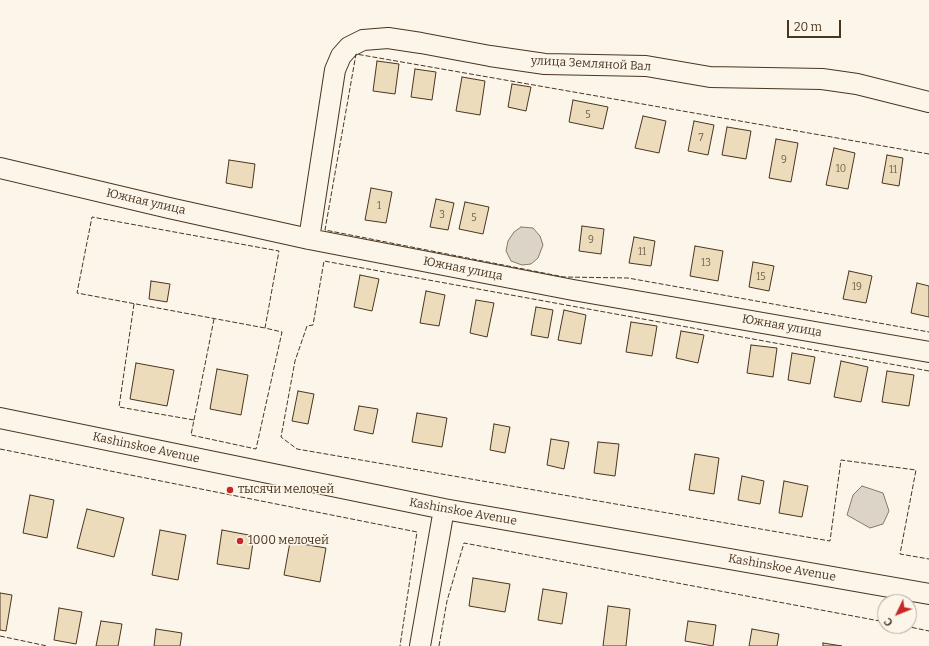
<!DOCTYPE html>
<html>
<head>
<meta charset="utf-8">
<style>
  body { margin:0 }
  #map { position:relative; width:929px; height:646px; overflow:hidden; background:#fbf6e9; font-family:Bitter,serif }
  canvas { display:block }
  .north { position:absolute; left:877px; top:594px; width:40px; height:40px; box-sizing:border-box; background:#fbf6e9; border:1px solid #b4a999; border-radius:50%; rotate:227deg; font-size:11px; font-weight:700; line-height:16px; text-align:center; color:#4a3520 }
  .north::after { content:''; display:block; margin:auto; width:14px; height:18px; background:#c62828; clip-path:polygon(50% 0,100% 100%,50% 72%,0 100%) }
  .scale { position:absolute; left:787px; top:20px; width:54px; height:18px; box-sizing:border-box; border:2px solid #4a3520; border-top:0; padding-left:5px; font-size:12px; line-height:14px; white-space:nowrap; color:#4a3520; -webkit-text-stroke:3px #fbf6e9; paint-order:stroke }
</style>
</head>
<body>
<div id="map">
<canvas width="929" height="646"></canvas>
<div class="north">С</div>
<div class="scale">20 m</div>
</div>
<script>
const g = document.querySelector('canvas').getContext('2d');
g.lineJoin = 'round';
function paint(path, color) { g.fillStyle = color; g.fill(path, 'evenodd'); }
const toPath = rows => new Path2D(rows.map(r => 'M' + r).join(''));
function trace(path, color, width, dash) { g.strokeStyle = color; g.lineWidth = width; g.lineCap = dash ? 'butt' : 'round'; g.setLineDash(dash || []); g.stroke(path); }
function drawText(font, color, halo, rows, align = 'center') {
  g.font = font + ' Bitter,serif'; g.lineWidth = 3; g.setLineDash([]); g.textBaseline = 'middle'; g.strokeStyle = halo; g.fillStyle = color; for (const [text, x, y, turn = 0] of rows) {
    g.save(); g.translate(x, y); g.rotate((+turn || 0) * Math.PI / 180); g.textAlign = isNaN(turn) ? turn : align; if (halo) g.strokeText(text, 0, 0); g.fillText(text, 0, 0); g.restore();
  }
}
const water = toPath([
  [521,227,533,228,540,236,543,245,538,258,531,264,522,265,511,261,506,251,508,241,514,232,521,227],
  [862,486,883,493,889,511,883,524,870,528,847,515,853,495,862,486]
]);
paint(water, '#dcd4c6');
trace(water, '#887966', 1);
const building = toPath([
  [377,61,399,64,395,94,373,91,377,61],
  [415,69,436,72,432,100,411,97,415,69],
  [462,77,485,81,480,115,456,111,462,77],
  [512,84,531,87,526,111,508,107,512,84],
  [573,100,608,107,603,129,569,122,573,100],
  [643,116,666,121,659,153,635,148,643,116],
  [694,121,714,125,708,155,688,151,694,121],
  [727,127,751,131,746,159,722,155,727,127],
  [776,139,798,143,791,182,769,178,776,139],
  [834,148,855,153,848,189,826,185,834,148],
  [887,155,903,158,899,186,882,183,887,155],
  [229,160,255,164,252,188,226,183,229,160],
  [371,188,392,192,386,223,365,220,371,188],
  [436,199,454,203,448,230,430,227,436,199],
  [465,202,489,207,483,234,459,229,465,202],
  [582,226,604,229,601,254,579,251,582,226],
  [634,237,655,241,651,266,629,263,634,237],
  [695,246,723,251,718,281,690,276,695,246],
  [753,262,774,266,769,291,749,287,753,262],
  [849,271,872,276,866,303,843,299,849,271],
  [360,275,379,279,372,311,354,307,360,275],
  [151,281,170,284,167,302,149,299,151,281],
  [917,283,929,286,929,317,911,313,917,283],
  [426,291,445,295,439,326,420,323,426,291],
  [476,300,494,303,487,337,470,333,476,300],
  [536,307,553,310,548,338,531,335,536,307],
  [564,310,586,315,581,344,558,340,564,310],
  [631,322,657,326,652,356,626,352,631,322],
  [681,331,704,335,698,363,676,358,681,331],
  [751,345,777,348,773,377,747,373,751,345],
  [792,353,815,357,810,384,788,380,792,353],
  [841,361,868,367,861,402,834,397,841,361],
  [136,363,174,370,167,406,130,399,136,363],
  [217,369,248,375,241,415,210,409,217,369],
  [887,371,914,375,909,406,882,402,887,371],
  [298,391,314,394,308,424,292,421,298,391],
  [359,406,378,409,373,434,354,430,359,406],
  [417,413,447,418,442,447,412,442,417,413],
  [494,424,510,427,505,453,490,450,494,424],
  [551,439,569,442,564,469,547,465,551,439],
  [598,442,619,444,615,476,594,473,598,442],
  [695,454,719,458,714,494,689,490,695,454],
  [742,476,764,481,760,504,738,500,742,476],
  [784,481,808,486,802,517,779,513,784,481],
  [30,495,54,500,47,538,23,533,30,495],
  [87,509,124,518,114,557,77,548,87,509],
  [160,530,186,535,178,580,152,575,160,530],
  [222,530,254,536,249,569,217,564,222,530],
  [290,542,326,548,320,582,284,575,290,542],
  [473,578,510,584,505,612,469,606,473,578],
  [543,589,567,593,562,624,538,620,543,589],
  [0,593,12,595,6,631,0,630,0,593],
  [608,606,630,609,626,646,603,646,608,606],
  [59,608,82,612,76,644,54,640,59,608],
  [101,621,122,624,118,646,96,646,101,621],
  [688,621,716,625,713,646,685,641,688,621],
  [156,629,182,633,180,646,154,646,156,629],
  [752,629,779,634,777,646,749,646,752,629],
  [823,643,842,646,823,646,823,643]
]);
paint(building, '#ecdcbc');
trace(building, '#4a3520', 1);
const minor = toPath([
  [0,168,169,208,309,239,573,290,929,352],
  [309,239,335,70,341,56,349,47,363,40,388,38,421,43,490,56,545,64,646,66,710,77,822,79,857,84,929,102],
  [0,418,444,509,929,594],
  [420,646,444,509]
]);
trace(minor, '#4a3520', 22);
trace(minor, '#fbf6e9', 20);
trace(toPath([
  [929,154,356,54,325,230,564,277,628,278,929,332],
  [134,304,119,407,194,420,191,435,256,449,282,332,265,328,279,251,92,217,77,293,265,328],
  [929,371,324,261,313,325,307,326,295,361,281,437,297,449,830,541,841,460,916,470,900,554,929,559],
  [194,420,214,319],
  [0,449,417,532,400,646],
  [905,626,929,631],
  [0,636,47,646],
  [439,646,447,601,464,543,885,622]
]), '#4a3520', 1, [5, 2]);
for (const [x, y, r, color] of [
  [230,490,4,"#c62828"],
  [240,541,4,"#c62828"]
]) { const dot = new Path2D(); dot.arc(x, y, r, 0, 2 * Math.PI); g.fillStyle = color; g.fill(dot); trace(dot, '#fbf6e9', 1.5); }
drawText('10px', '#725f47', null, [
  ["5",588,115],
  ["7",701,138],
  ["9",784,160],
  ["10",841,169],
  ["11",893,170],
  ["1",379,206],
  ["3",442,215],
  ["5",474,218],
  ["9",591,240],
  ["11",642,252],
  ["13",706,263],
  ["15",761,277],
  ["19",857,287]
]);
drawText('12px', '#4a3520', '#fbf6e9', [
  ["улица Земляной Вал",591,64,3],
  ["Южная улица",146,202,13],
  ["Южная улица",463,269,11],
  ["Южная улица",782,326,10],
  ["Kashinskoe Avenue",146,448,12],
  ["Kashinskoe Avenue",463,512,10],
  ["Kashinskoe Avenue",782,568,10]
]);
drawText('12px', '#4a3520', '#fbf6e9', [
  ["тысячи мелочей",238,490],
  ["1000 мелочей",248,541]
], 'left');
</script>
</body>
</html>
